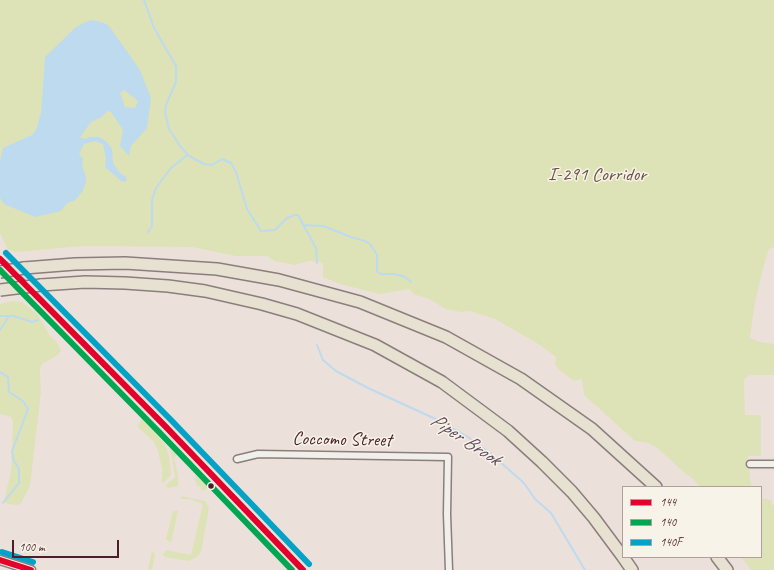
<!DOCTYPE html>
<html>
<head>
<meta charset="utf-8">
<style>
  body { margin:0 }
  #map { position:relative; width:774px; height:570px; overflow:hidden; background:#ebe1da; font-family:Caveat,sans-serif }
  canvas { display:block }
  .legend { position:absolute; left:622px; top:486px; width:140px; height:72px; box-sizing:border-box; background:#f7f3e8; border:1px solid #b29e9c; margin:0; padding:5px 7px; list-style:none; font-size:12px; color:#4a1f2b }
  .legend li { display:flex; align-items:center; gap:8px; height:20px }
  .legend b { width:20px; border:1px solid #b29e9c }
  .scale { position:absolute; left:12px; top:540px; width:107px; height:18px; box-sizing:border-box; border:2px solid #4a1f2b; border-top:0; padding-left:5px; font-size:12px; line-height:14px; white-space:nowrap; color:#4a1f2b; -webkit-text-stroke:3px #f7f3e8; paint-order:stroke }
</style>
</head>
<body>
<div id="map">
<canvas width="774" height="570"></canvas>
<ul class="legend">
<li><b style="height:5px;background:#e4002b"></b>144</li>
<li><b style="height:5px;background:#00a651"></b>140</li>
<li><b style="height:5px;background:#04a2c6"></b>140F</li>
</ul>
<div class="scale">100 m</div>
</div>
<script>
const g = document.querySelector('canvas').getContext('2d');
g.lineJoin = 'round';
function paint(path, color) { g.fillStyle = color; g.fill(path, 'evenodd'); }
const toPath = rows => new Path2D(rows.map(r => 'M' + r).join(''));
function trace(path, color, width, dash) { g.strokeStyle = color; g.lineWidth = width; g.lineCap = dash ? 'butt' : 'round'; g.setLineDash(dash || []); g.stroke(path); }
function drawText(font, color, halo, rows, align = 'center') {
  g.font = font + ' Caveat,sans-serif'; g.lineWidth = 3; g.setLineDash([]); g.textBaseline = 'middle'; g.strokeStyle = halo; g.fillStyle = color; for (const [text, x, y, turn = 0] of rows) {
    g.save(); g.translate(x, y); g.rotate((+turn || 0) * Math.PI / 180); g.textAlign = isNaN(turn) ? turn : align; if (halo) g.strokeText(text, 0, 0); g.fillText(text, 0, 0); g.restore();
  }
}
paint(toPath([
  [0,0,774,0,774,247,769,249,762,272,754,308,750,338,760,342,774,344,774,375,750,375,744,379,745,415,761,415,761,456,748,456,751,487,700,487,693,479,686,474,656,447,648,443,635,441,584,395,582,379,574,381,559,370,555,364,556,357,540,345,495,319,470,311,461,312,446,309,429,299,413,294,410,289,379,294,340,284,323,277,323,264,320,262,309,261,294,265,275,261,267,256,236,256,192,247,82,246,16,252,8,250,0,233],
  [13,301,22,302,38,315,50,336,57,342,61,351,58,355,42,364,40,369,41,392,30,486,21,503,17,505,8,504,4,501,11,471,13,421,11,417,0,414,0,304],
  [144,417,165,445,169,456,171,475,162,484,162,469,158,451,154,442,137,426],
  [168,443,175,449,177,455,174,458,178,476,178,486,169,488,165,486,175,477,172,456],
  [196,476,204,483,207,481,209,484,209,487,205,490,202,491,200,486,197,486,195,479],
  [181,496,205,501,209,508,201,552,197,557,188,561,165,557,163,555,166,550,191,555,203,504,190,499,181,499],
  [761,498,771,500,772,505,774,506,774,570,751,570,741,557,761,557],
  [173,511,178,511,171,543,166,539],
  [152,550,155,555,152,570,148,570]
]), '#dde3b6');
paint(toPath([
  [90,20,102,22,109,26,140,70,151,98,147,128,131,146,129,156,120,146,123,130,111,112,107,111,102,117,91,122,80,137,84,139,90,137,99,137,106,141,112,149,113,163,119,172,126,177,127,180,124,182,121,181,105,167,106,159,103,144,95,141,84,144,79,154,83,159,82,165,86,177,86,182,82,192,74,201,67,203,61,211,35,217,4,204,0,198,0,161,3,148,32,135,36,130,41,113,45,57,76,27],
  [124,90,138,101,135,108,125,107,120,93]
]), '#bedaee');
trace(toPath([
  [144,0,154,28,176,66,176,82,166,105,165,113,169,129,180,146,189,156,204,164,212,165,222,159,231,163,236,172,247,209,261,231,275,230,287,218,295,215,298,215,316,248,317,263],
  [303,225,323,226,351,237,365,241,370,244,377,255,377,271,381,274,395,274,405,277,411,282],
  [148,232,152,226,152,200,156,188,170,169,187,155],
  [0,316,14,316,32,322,38,320],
  [0,330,9,316],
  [317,345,323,360,336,371,368,388,440,421,468,437,491,454,524,483,535,499,551,513,585,570],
  [0,372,8,377,9,392,23,401,28,409,12,451,13,459,19,469,19,483,3,503]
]), '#bedaee', 2);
const service = toPath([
  [0,259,9,267],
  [14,273,26,284],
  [31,290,166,427,303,570]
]);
const minor = toPath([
  [237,459,258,454,448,457,447,514,449,570],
  [750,464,774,464]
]);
const secondary = toPath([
  [0,560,31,570]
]);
const motorway = toPath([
  [24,268,75,264,125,263,217,269,279,280,360,302,446,337,521,379,592,429,656,487],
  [41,285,85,282,125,283,168,286,205,291,262,304,297,314,375,345,442,382,508,431,542,462,572,492,594,518,623,557],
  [623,557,632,570],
  [717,557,727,570]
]);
trace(service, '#8b7e7d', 6);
trace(minor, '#8b7e7d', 9);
trace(secondary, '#8b7e7d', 11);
trace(motorway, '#8b7e7d', 14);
trace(service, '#f1efea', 3);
trace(minor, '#f1efea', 6);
trace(secondary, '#f1efea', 8);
trace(motorway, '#e7e1d2', 11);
const motorwayBridge = toPath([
  [0,272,24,268],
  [0,290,41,285]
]);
trace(motorwayBridge, '#8b7e7d', 14, []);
trace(motorwayBridge, '#e7e1d2', 11);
trace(toPath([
  [0,259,166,427,303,570],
  [0,560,31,570]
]), '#e4002b', 6);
trace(toPath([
  [0,270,160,433,292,570]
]), '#00a651', 6);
trace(toPath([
  [6,253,172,421,309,564],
  [2,552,33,562]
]), '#04a2c6', 6);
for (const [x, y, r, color] of [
  [211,486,3.5,"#4a1f2b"]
]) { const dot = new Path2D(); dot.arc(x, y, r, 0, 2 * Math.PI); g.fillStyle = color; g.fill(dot); trace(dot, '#f7f3e8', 1.5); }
drawText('19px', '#6c5046', '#f7f3e8', [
  ["I-291 Corridor",597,175]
]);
drawText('19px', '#4a1f2b', '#f7f3e8', [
  ["Coccomo Street",342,440,1]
]);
drawText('italic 20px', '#624d5e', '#f7f3e8', [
  ["Piper Brook",465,440,33]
]);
</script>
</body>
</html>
